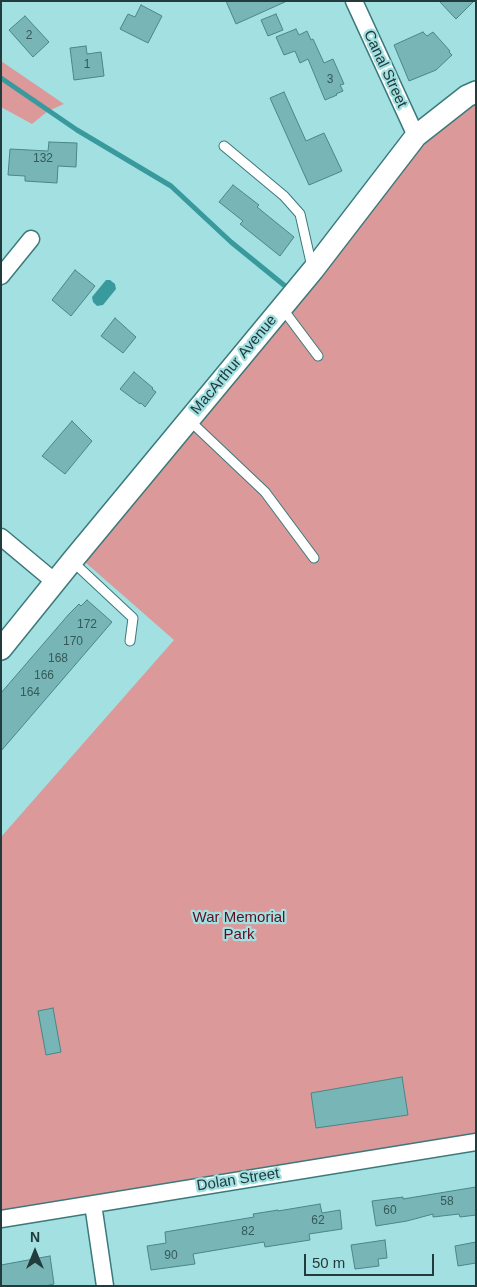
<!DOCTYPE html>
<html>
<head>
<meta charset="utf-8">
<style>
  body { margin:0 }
  #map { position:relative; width:477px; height:1287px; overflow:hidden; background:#a2e0e2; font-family:Helvetica,sans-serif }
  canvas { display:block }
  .frame { position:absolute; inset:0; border:2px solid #223b3c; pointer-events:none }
  .north { position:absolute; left:10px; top:1227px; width:50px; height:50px; -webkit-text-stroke:4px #a2e0e2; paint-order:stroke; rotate:0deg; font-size:14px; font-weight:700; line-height:20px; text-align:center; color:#223b3c }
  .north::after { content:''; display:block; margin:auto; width:18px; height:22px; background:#223b3c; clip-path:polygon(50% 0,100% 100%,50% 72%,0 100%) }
  .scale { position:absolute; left:304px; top:1254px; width:130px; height:22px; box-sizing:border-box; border:2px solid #223b3c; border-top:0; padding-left:6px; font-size:15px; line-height:18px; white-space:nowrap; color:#223b3c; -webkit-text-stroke:4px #a2e0e2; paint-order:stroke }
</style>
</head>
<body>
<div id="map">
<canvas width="477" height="1287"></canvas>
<div class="frame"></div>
<div class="north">N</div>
<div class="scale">50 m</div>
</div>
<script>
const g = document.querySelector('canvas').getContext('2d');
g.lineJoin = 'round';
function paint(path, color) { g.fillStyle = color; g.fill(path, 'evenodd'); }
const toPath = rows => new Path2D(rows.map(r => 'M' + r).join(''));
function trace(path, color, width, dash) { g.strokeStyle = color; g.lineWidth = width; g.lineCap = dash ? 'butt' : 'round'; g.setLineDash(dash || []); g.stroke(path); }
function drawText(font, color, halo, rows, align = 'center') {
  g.font = font + ' Helvetica,sans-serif'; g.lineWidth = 4.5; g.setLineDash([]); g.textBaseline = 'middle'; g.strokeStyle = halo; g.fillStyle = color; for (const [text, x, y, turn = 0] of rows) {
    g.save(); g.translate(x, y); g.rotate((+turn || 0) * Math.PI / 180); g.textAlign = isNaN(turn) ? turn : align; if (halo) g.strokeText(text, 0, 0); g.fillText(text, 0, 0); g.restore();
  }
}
paint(toPath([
  [1,61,64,104,48,111,32,124,1,107],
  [476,92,476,1142,1,1220,1,837,174,640,77,555,416,136]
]), '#db999a');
paint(toPath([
  [106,280,110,280,115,284,116,289,103,305,97,306,93,302,92,297]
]), '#399a9d');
trace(toPath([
  [1,78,77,130,171,186,231,242,290,290]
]), '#399a9d', 5);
const building = toPath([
  [226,1,287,1,236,24,226,1],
  [439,1,474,1,456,19,439,1],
  [141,5,162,16,148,43,120,29,128,14,135,17,141,5],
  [276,14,283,30,268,36,261,20,276,14],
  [25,16,49,42,33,57,9,30,25,16],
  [296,29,299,35,307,31,311,40,313,39,324,63,333,59,344,84,340,85,343,91,336,94,337,95,325,100,308,59,300,63,295,51,284,55,276,37,296,29],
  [423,32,427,36,433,32,450,51,449,52,452,55,436,70,409,81,394,45,423,32],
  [86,46,87,54,101,52,104,76,74,80,70,48,86,46],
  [284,92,306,141,324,133,342,171,309,185,270,98,284,92],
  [49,142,77,143,76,167,58,166,57,183,25,181,25,176,8,175,10,149,48,151,49,142],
  [233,185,259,205,257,207,294,237,280,256,240,224,243,221,219,202,233,185],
  [75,270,95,286,71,316,52,300,75,270],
  [115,318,136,337,123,353,101,336,115,318],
  [134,372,153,388,152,389,156,392,145,407,141,403,140,404,120,389,134,372],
  [72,421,92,441,65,474,42,456,72,421],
  [87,600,112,622,1,751,1,693,69,614,79,604,81,606,87,600],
  [53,1008,61,1052,46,1055,38,1011,53,1008],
  [402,1077,408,1115,316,1128,311,1093,402,1077],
  [476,1187,476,1215,460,1217,459,1214,433,1217,433,1214,407,1221,376,1226,372,1201,403,1197,403,1199,476,1187],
  [320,1204,322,1213,340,1210,342,1229,309,1234,310,1240,265,1247,264,1242,193,1254,195,1264,151,1270,147,1246,166,1243,165,1232,254,1217,253,1214,278,1210,278,1211,320,1204],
  [385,1240,387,1258,378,1259,379,1266,355,1269,351,1245,385,1240],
  [476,1242,476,1263,458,1266,455,1246,476,1242],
  [50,1256,54,1284,45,1286,1,1286,1,1265,50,1256]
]);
paint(building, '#77b5b6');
trace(building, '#498688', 1);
const service = toPath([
  [224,146,284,196,300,214,312,267],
  [282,308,318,356],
  [189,420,265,492,314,558],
  [72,561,133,618,130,641]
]);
const minor = toPath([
  [354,1,416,136],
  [1,276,31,239],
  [1,537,55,582],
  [93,1204,105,1286],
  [1,1219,476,1142]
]);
const tertiary = toPath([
  [1,649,72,561,313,270,416,136,467,96,476,92]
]);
trace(service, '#3c797b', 11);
trace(minor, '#3c797b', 19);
trace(tertiary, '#3c797b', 24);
trace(service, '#fff', 9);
trace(minor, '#fff', 16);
trace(tertiary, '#fff', 21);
drawText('12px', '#375a5a', null, [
  ["2",29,36],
  ["1",87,65],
  ["3",330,80],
  ["132",43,159],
  ["172",87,625],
  ["170",73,642],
  ["168",58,659],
  ["166",44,676],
  ["164",30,693],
  ["58",447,1202],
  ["60",390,1211],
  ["62",318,1221],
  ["82",248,1232],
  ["90",171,1256]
]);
drawText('15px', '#223b3c', '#a2e0e2', [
  ["Canal Street",385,69,65],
  ["MacArthur Avenue",234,365,-50],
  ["Dolan Street",238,1180,-9]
]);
drawText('15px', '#640c1d', '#a2e0e2', [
  ["War Memorial",239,918],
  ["Park",239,935]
]);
</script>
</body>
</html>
